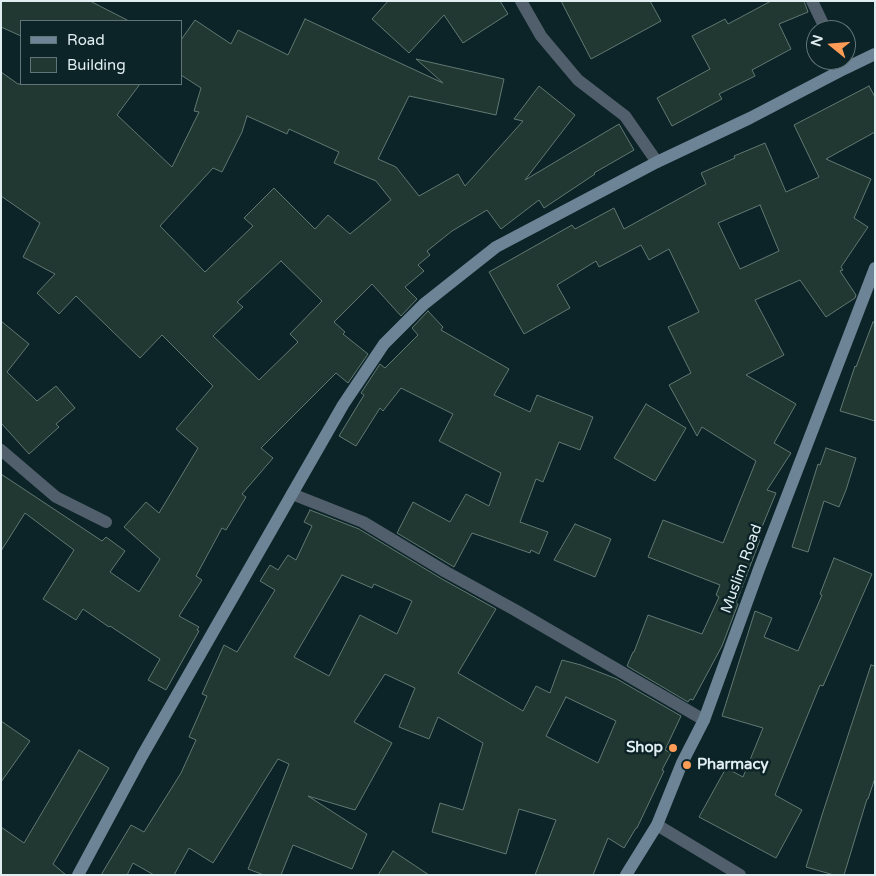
<!DOCTYPE html>
<html>
<head>
<meta charset="utf-8">
<style>
  body { margin:0 }
  #map { position:relative; width:876px; height:876px; overflow:hidden; background:#0c2327; font-family:"Varela Round",sans-serif }
  canvas { display:block }
  .frame { position:absolute; inset:0; border:2px solid #e0eef1; pointer-events:none }
  .legend { position:absolute; left:20px; top:20px; width:162px; height:65px; box-sizing:border-box; background:#0c2327; border:1px solid #617478; margin:0; padding:6px 9px; list-style:none; font-size:15px; color:#e0eef1 }
  .legend li { display:flex; align-items:center; gap:10px; height:25px }
  .legend b { width:25px; border:1px solid #617478 }
  .north { position:absolute; left:806px; top:20px; width:50px; height:50px; box-sizing:border-box; background:#0c2327; border:1px solid #617478; border-radius:50%; rotate:287deg; font-size:14px; font-weight:700; line-height:20px; text-align:center; color:#e0eef1 }
  .north::after { content:''; display:block; margin:auto; width:18px; height:22px; background:#fd9c56; clip-path:polygon(50% 0,100% 100%,50% 72%,0 100%) }
</style>
</head>
<body>
<div id="map">
<canvas width="876" height="876"></canvas>
<div class="frame"></div>
<ul class="legend">
<li><b style="height:6px;background:#6c8496"></b>Road</li>
<li><b style="height:14px;background:#213732"></b>Building</li>
</ul>
<div class="north">N</div>
</div>
<script>
const g = document.querySelector('canvas').getContext('2d');
g.lineJoin = 'round';
function paint(path, color) { g.fillStyle = color; g.fill(path, 'evenodd'); }
const toPath = rows => new Path2D(rows.map(r => 'M' + r).join(''));
function trace(path, color, width, dash) { g.strokeStyle = color; g.lineWidth = width; g.lineCap = dash ? 'butt' : 'round'; g.setLineDash(dash || []); g.stroke(path); }
function drawText(font, color, halo, rows, align = 'center') {
  g.font = font + ' "Varela Round",sans-serif'; g.lineWidth = 5; g.setLineDash([]); g.textBaseline = 'middle'; g.strokeStyle = halo; g.fillStyle = color; for (const [text, x, y, turn = 0] of rows) {
    g.save(); g.translate(x, y); g.rotate((+turn || 0) * Math.PI / 180); g.textAlign = isNaN(turn) ? turn : align; if (halo) g.strokeText(text, 0, 0); g.fillText(text, 0, 0); g.restore();
  }
}
const building = toPath([
  [1,1,90,1,129,21,21,21,21,36,1,27,1,1],
  [388,1,500,1,508,14,463,43,444,15,409,53,372,19,388,1],
  [561,1,650,1,661,21,591,59,561,1],
  [771,1,804,1,808,12,779,24,791,49,752,70,755,76,719,94,722,99,672,126,657,98,710,69,692,36,725,19,728,24,771,1],
  [305,19,443,83,416,59,504,79,496,115,409,96,378,159,396,167,419,196,458,174,465,186,523,121,514,119,539,86,575,115,525,180,619,124,634,150,594,173,595,174,544,208,539,200,501,229,487,210,452,231,427,251,430,255,418,265,424,271,405,287,417,299,401,316,372,284,334,322,345,332,343,334,368,354,348,383,336,373,261,448,273,458,242,494,246,497,226,530,222,528,196,576,202,580,179,616,199,627,197,630,199,631,166,690,148,680,160,659,110,626,109,627,83,609,76,620,43,599,74,550,25,513,1,551,1,474,102,541,106,537,125,551,110,572,139,592,160,559,124,527,146,502,159,513,198,448,176,429,213,386,162,335,140,358,76,296,59,314,37,293,55,274,23,257,40,223,1,196,1,72,18,84,140,84,117,115,172,167,199,112,194,111,201,88,181,75,181,40,195,20,231,44,238,30,288,55,305,19],
  [247,116,287,134,289,129,339,152,334,163,376,181,391,200,350,234,328,215,315,229,274,188,244,218,253,226,205,272,160,226,213,168,222,172,242,132,247,116],
  [281,261,322,301,290,334,298,342,259,380,213,336,243,307,237,302,281,261],
  [869,86,875,97,875,132,826,159,871,179,854,218,868,227,841,267,843,270,840,271,856,295,855,298,826,317,800,280,755,300,784,355,746,375,796,404,774,443,791,453,767,490,776,493,757,539,760,540,736,603,738,604,722,646,693,700,690,699,688,702,627,666,633,652,634,652,648,615,702,634,719,597,716,595,720,585,648,557,663,520,723,543,756,461,702,427,697,436,669,385,691,373,668,327,699,312,669,249,649,260,641,245,599,267,596,261,557,285,570,308,524,334,489,272,572,225,575,229,614,208,624,229,706,184,701,173,735,158,734,156,765,143,786,192,819,177,794,125,869,86],
  [760,205,779,251,740,269,718,223,760,205],
  [428,311,443,327,441,330,509,369,494,395,530,412,537,395,593,417,580,450,559,442,543,482,536,479,520,522,548,532,539,554,531,550,530,553,472,533,454,567,397,533,413,502,450,522,466,494,489,506,501,473,439,441,453,414,401,388,383,411,380,408,356,446,339,436,364,395,361,393,380,364,385,368,418,335,412,328,428,311],
  [1,321,29,344,7,372,37,401,56,386,75,408,56,424,59,427,29,454,1,423,1,321],
  [873,322,875,322,875,421,840,411,855,366,856,367,873,322],
  [646,404,686,428,655,481,614,458,646,404],
  [826,448,856,458,846,490,839,507,824,501,808,552,792,547,818,464,820,465,826,448],
  [310,510,359,529,442,579,496,609,458,673,523,711,536,686,550,693,562,660,581,665,617,679,681,716,665,750,671,753,662,770,664,771,637,828,636,828,624,848,608,838,593,875,535,875,556,820,519,809,506,854,432,832,440,803,463,810,483,743,438,717,429,739,399,727,415,688,385,674,354,722,392,743,355,810,308,796,367,834,352,869,293,845,281,875,264,875,248,869,289,764,278,759,213,863,189,848,174,875,154,875,133,863,127,875,101,875,131,825,144,832,181,773,196,740,189,737,207,696,202,694,224,645,237,652,275,590,260,581,270,565,278,570,288,555,296,560,312,526,304,522,310,510],
  [342,575,372,588,374,584,412,601,397,634,360,615,329,676,294,657,342,575],
  [566,697,616,721,598,763,546,736,566,697],
  [575,524,611,539,595,577,554,560,575,524],
  [834,558,872,574,823,686,820,685,775,795,802,810,776,858,699,817,726,768,743,777,763,728,722,716,755,611,772,618,764,637,798,651,822,595,820,594,834,558],
  [871,665,875,666,875,778,868,799,867,799,844,875,834,875,806,867,822,815,871,665],
  [1,721,30,741,1,782,1,721],
  [79,750,109,768,53,864,66,875,1,875,1,827,24,843,79,750],
  [393,851,429,875,378,875,393,851]
]);
paint(building, '#213732');
trace(building, '#607973', 1);
trace(toPath([
  [521,1,541,36,578,80,625,116,657,162],
  [812,1,826,30],
  [1,450,56,497,106,522],
  [292,494,363,522,446,572,515,610,704,720],
  [657,825,740,875]
]), '#505f6b', 12);
trace(toPath([
  [78,875,142,756,292,494,343,405,384,344,424,304,496,247,657,162,750,118,844,69,875,54],
  [626,875,657,825,682,763,704,720,759,569,875,268]
]), '#6c8496', 12);
for (const [x, y, r, color] of [
  [673,748,5,"#fd9c56"],
  [687,765,5,"#fd9c56"]
]) { const dot = new Path2D(); dot.arc(x, y, r, 0, 2 * Math.PI); g.fillStyle = color; g.fill(dot); trace(dot, '#0c2327', 2); }
drawText('15px', '#e0eef1', '#0c2327', [
  ["Muslim Road",742,569,-70]
]);
drawText('bold 15px', '#e0eef1', '#0c2327', [
  ["Shop",663,748],
  ["Pharmacy",697,765,"left"]
], 'right');
</script>
</body>
</html>
